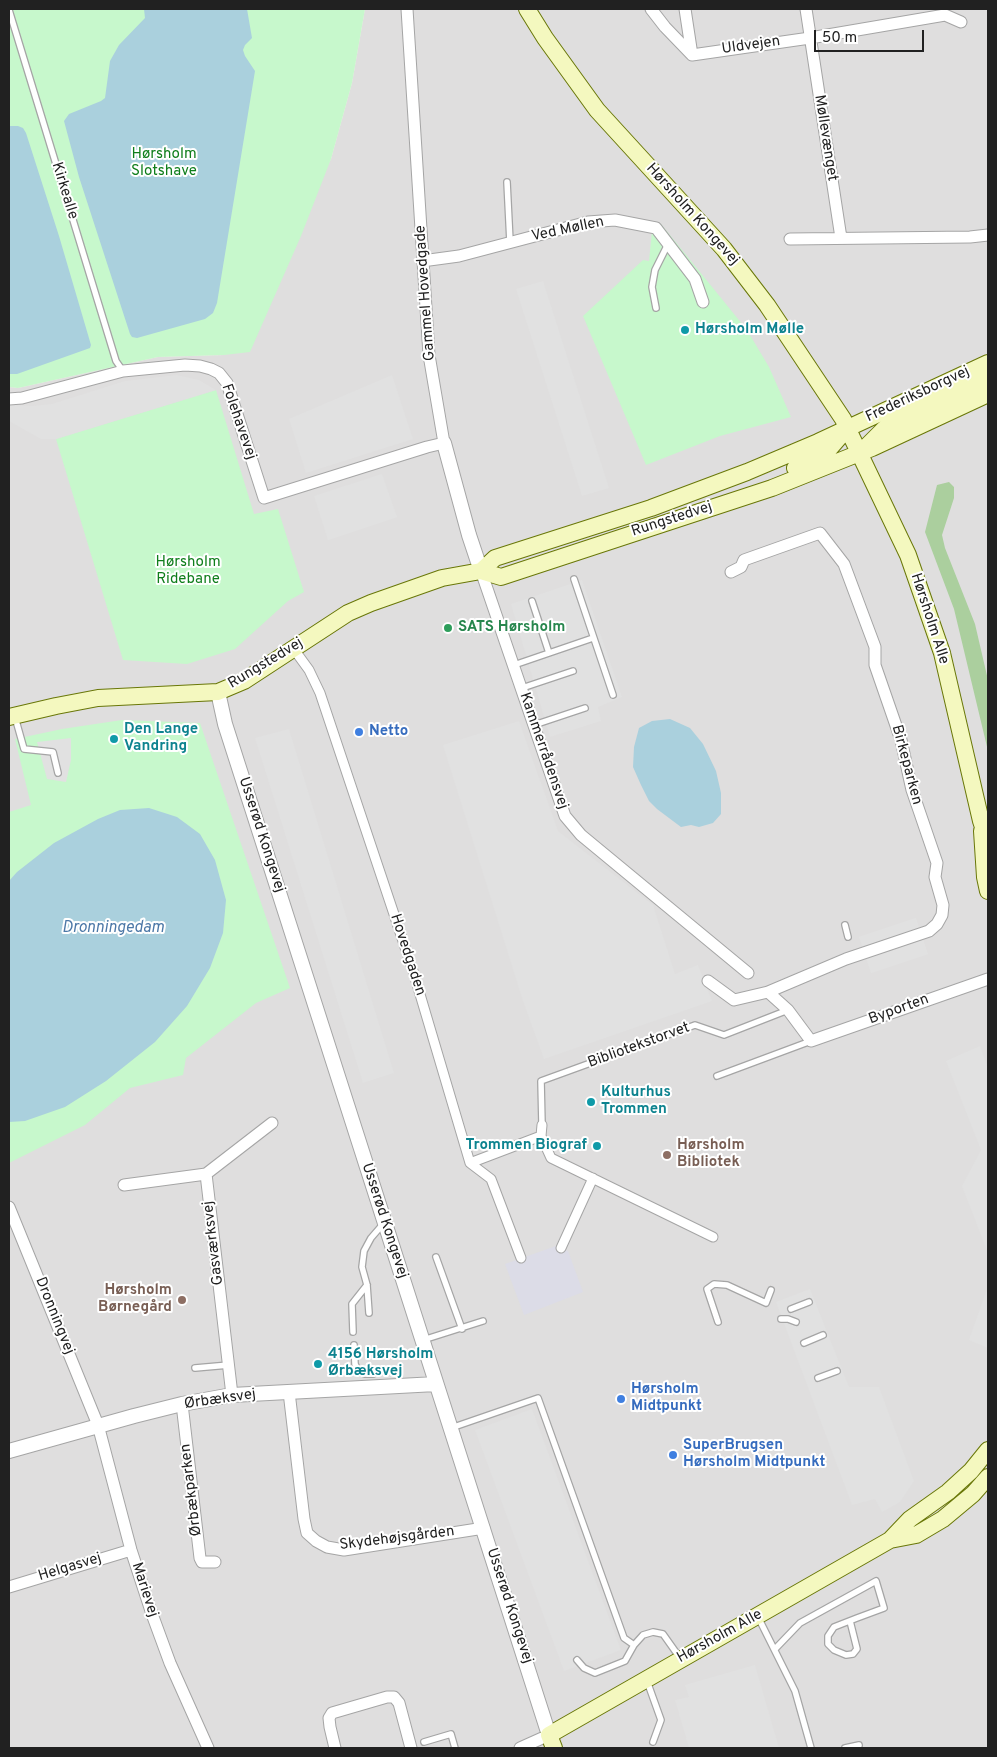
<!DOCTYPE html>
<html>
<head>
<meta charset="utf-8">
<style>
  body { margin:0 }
  #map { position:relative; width:997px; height:1757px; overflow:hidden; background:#f1eee8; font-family:Overpass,sans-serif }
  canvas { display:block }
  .frame { position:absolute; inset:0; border:10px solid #212121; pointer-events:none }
  .scale { position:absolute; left:814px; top:30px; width:110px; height:22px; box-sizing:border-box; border:2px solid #212121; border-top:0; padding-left:6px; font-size:15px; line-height:18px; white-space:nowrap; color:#212121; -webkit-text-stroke:4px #fff; paint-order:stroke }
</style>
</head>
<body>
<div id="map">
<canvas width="997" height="1757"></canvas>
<div class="frame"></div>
<div class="scale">50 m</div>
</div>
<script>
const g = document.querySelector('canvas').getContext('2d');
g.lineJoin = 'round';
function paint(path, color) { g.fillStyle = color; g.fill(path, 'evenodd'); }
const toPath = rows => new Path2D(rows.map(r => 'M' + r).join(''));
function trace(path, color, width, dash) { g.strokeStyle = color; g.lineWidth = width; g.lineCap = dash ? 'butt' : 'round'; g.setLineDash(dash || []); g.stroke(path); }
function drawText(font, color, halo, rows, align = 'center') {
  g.font = font + ' Overpass,sans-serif'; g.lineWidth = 4; g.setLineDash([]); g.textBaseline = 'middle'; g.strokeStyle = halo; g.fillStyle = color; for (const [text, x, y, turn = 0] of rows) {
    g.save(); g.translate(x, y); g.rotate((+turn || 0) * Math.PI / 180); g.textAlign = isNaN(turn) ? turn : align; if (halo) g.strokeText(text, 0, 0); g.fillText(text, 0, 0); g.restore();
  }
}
paint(toPath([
  [365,9,988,9,988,1748,9,1748,9,387,18,388,158,357,224,355,331,159,352,83]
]), '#dfdede');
paint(toPath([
  [949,482,954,487,954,498,942,535,945,548,975,624,988,680,988,751,954,609,925,532,937,485]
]), '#abcf9e');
paint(toPath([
  [9,9,365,9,352,83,331,159,301,236,250,352,224,355,158,357,18,388,9,387],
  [653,221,661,224,747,330,769,367,791,417,720,436,646,465,583,316,643,260,649,261],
  [216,390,254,514,278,509,304,592,288,601,235,649,187,664,123,660,56,439],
  [122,720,200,723,290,988,256,1003,186,1058,183,1075,130,1088,85,1125,9,1163,9,812,31,805,15,739,62,729]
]), '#c7f8cc');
paint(toPath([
  [543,281,609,488,582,496,516,289],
  [176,375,199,380,216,390,56,439,41,439,9,421,9,405,33,406,52,404,125,381],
  [392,375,413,439,306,473,289,419],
  [382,474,397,517,328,540,314,496],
  [582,580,622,697,598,707,601,721,550,737,511,604],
  [519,721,558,831,653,905,675,974,698,965,712,1001,544,1059,523,1001,443,745],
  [289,729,394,1073,363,1083,255,738],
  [71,738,71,760,66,782,47,779,37,742],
  [916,918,928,954,871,973,859,937],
  [980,1046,988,1068,988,1253,962,1186,981,1150,946,1061],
  [988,1286,988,1348,969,1340],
  [810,1289,849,1387,879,1387,914,1481,900,1502,882,1512,875,1499,852,1505,776,1302],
  [532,1409,621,1650,564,1671,475,1430],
  [755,1665,779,1748,689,1748,675,1700,689,1697,685,1685]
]), '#e1e1e1');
paint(toPath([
  [556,1246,568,1251,583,1292,524,1315,505,1264]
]), '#dcdce7');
paint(toPath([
  [144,9,247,9,252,38,245,45,243,50,245,56,255,71,217,303,213,313,205,319,137,338,132,337,130,334,79,177,64,121,69,114,101,101,105,98,110,61,119,45,145,18],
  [9,126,18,126,23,128,26,133,59,236,91,345,90,348,17,374,9,374],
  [670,719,690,728,703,744,716,771,721,793,721,814,713,823,699,827,691,825,681,827,657,809,649,801,641,785,633,767,634,747,639,728,652,721],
  [149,808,177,817,200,834,215,860,226,900,223,933,210,968,187,1006,155,1042,106,1081,65,1107,25,1121,9,1122,9,881,17,872,54,843,98,819,120,810]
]), '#aad0dd');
const service = toPath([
  [9,10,116,361,123,371],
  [507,182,510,242],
  [656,308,652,287,655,270,668,244],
  [574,579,613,695],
  [532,601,549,653],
  [514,665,593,638],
  [522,688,573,671],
  [15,717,24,749,53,752,58,773],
  [534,725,585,708],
  [845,925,848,937],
  [717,1076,811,1041],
  [542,1125,541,1081,695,1025,724,1035,788,1010],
  [436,1257,462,1329],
  [791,1309,809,1302],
  [369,1313,367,1285,362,1267,364,1251,371,1238,384,1223],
  [781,1319,788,1319,796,1322],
  [718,1322,707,1289,714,1284,727,1285,766,1303,771,1290],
  [353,1332,352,1304,367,1285],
  [423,1340,483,1321],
  [804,1343,823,1335],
  [354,1345,355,1364,359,1372,365,1374,373,1374],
  [195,1368,229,1365],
  [818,1378,837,1371],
  [451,1428,538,1398,624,1638,634,1645],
  [758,1617,795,1691,811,1748],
  [775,1649,800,1623,876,1581,884,1608,857,1618,834,1627,828,1636,828,1644,834,1650,846,1655,853,1654,857,1649,850,1621],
  [577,1660,584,1668,595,1673,625,1661,634,1645,643,1635,653,1632,663,1634,680,1658],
  [647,1681,661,1720,653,1742],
  [424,1742,451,1734,455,1748],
  [845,1748,859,1745]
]);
const pedestrian = toPath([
  [293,648,309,670,320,693,414,974,470,1163,491,1179,521,1258],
  [542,1125,541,1136,551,1158,713,1237],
  [470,1163,541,1136],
  [561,1248,593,1178]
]);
const minor = toPath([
  [651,9,665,27,692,55],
  [685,9,692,55],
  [806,9,841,238],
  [692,55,810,38,945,15,961,22],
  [790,239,970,237,988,235],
  [422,261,459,256,588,222,615,220,656,228,695,279,703,302],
  [9,399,22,398,123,371,185,365,200,366,211,369,219,373,227,383,264,498,427,447,444,443,429,355,407,9],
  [481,571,565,816,581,835,748,973],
  [731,572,741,567,744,560,820,533,844,564,875,647,875,665,901,740,912,790,937,863,935,877,943,905,942,915,937,924,929,931,846,959,768,992],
  [708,981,734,1000,768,992,788,1010,811,1041,988,979],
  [206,1174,272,1123],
  [124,1185,206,1174,232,1395],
  [9,1207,98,1425,131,1550,152,1614,170,1663,208,1748],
  [289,1392,304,1519,307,1533,316,1541,327,1547,344,1550,484,1528],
  [182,1404,200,1558,202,1562,215,1562],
  [9,1587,131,1550],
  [335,1748,330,1727,329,1718,332,1713,387,1697,394,1697,399,1703,411,1748],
  [520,1748,549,1735]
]);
const tertiary = toPath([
  [444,443,469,535,481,571],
  [218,692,225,724,549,1735],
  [9,1451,134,1416,182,1404,232,1395,436,1384]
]);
const secondary = toPath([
  [527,9,545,38,597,110,724,249,767,305,843,419,908,555,942,653,981,821,988,842],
  [867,446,884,429,988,380],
  [795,468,824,455,843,433],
  [481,571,495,558,651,508,747,472,818,442,988,363],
  [9,717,56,706,98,698,218,692,244,681,348,613,371,603,442,578,481,571,501,577,772,488,872,448,988,394],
  [982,831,985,877,988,891],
  [890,1540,910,1519,948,1492,971,1471,988,1450],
  [554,1748,549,1735,890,1540,916,1535,943,1519,973,1494,988,1477]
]);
trace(service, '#a5a5a5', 8);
trace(pedestrian, '#a5a5a5', 11);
trace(minor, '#a5a5a5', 13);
trace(tertiary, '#a5a5a5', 16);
trace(secondary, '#697708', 18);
trace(service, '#fff', 5.5);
trace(pedestrian, '#fff', 9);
trace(minor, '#fff', 11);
trace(tertiary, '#fff', 14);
trace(secondary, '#f4f8bf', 16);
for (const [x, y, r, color] of [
  [685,330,5,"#0f9aa8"],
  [448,628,5,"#2e9e5b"],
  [359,732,5,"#3f7fe0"],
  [114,739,5,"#0f9aa8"],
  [591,1102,5,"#0f9aa8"],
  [597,1146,5,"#0f9aa8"],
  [667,1155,5,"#8d6e63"],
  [182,1300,5,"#8d6e63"],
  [318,1364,5,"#0f9aa8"],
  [621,1399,5,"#3f7fe0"],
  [673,1455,5,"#3f7fe0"]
]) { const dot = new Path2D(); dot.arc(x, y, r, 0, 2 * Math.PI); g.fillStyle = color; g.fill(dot); trace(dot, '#fff', 2); }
drawText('15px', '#212121', '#fff', [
  ["Uldvejen",751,46,-8],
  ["Møllevænget",825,138,81],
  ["Kirkealle",64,191,73],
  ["Hørsholm Kongevej",692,215,48],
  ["Ved Møllen",568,230,-12],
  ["Gammel Hovedgade",426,293,-94],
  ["Frederiksborgvej",918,395,-25],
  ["Folehavevej",238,422,71],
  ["Rungstedvej",672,520,-18],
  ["Hørsholm Alle",929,619,72],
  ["Rungstedvej",266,664,-31],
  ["Kammerrådensvej",543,751,71],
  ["Birkeparken",906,765,75],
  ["Usserød Kongevej",261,835,72],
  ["Hovedgaden",407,955,72],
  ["Byporten",899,1010,-20],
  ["Bibliotekstorvet",639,1046,-20],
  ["Usserød Kongevej",384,1221,72],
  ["Gasværksvej",214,1243,-97],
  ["Dronningvej",54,1316,68],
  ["Ørbæksvej",220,1400,-8],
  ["Ørbækparken",192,1490,-97],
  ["Skydehøjsgården",397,1539,-7],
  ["Helgasvej",70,1568,-17],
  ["Marievej",144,1590,72],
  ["Usserød Kongevej",509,1606,72],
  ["Hørsholm Alle",720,1637,-29]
]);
drawText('15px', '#0f7e1b', '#fff', [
  ["Hørsholm",164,155],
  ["Slotshave",164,172],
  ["Hørsholm",188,563],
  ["Ridebane",188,580]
]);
drawText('bold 15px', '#0d838f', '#fff', [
  ["Hørsholm Mølle",695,330],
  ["Den Lange",124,730],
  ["Vandring",124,747],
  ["Kulturhus",601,1093],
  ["Trommen",601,1110],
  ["Trommen Biograf",587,1146,"right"],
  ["4156 Hørsholm",328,1355],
  ["Ørbæksvej",328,1372]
], 'left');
drawText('bold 15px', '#27864d', '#fff', [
  ["SATS Hørsholm",458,628]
], 'left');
drawText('bold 15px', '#366cbe', '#fff', [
  ["Netto",369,732],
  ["Hørsholm",631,1390],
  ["Midtpunkt",631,1407],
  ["SuperBrugsen",683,1446],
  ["Hørsholm Midtpunkt",683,1463]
], 'left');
drawText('bold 15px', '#785e54', '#fff', [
  ["Hørsholm",677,1146],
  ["Bibliotek",677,1163],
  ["Hørsholm",172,1291,"right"],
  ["Børnegård",172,1308,"right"]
], 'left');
drawText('italic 16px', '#4c78a7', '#fff', [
  ["Dronningedam",113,929]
]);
</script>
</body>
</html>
